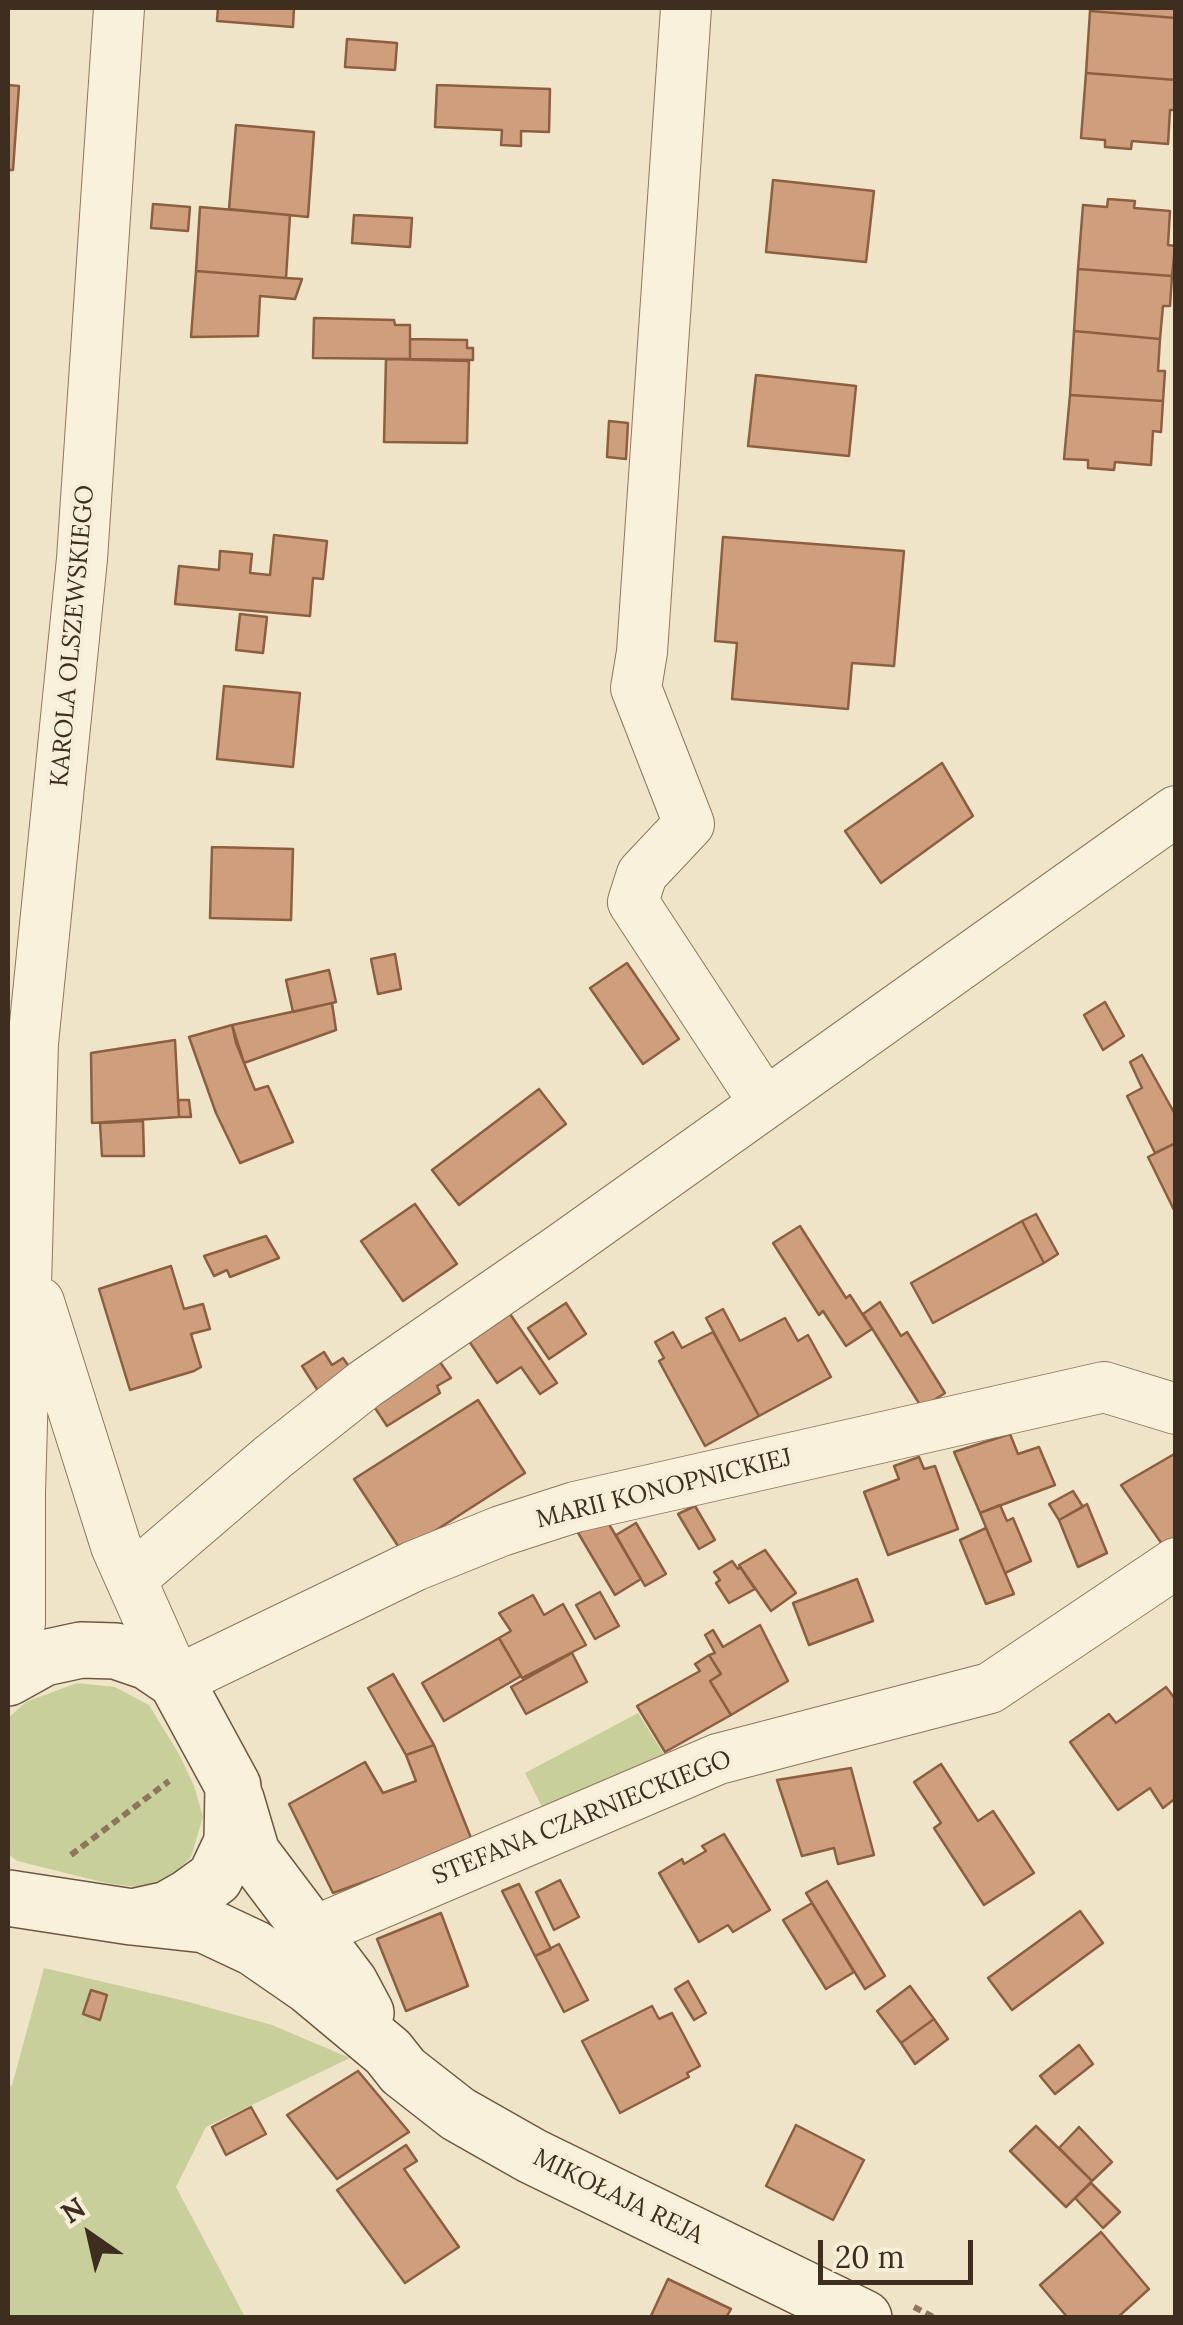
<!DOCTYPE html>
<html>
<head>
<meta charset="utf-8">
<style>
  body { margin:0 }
  #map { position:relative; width:1183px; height:2325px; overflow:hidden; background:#f0e4c8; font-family:Lora,serif }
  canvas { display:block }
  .frame { position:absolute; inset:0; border:10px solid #3d2e20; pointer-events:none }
  .north { position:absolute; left:40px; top:2185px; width:100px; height:100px; -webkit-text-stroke:8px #f7eed8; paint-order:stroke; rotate:326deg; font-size:28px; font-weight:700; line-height:40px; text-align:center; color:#3d2e20 }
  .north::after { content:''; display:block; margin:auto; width:35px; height:45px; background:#3d2e20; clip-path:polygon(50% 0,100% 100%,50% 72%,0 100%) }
  .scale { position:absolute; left:818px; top:2240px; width:155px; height:45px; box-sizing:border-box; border:5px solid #3d2e20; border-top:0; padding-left:12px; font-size:30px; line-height:35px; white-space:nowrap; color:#3d2e20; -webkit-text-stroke:8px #f7eed8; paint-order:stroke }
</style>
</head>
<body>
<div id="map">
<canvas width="1183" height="2325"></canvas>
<div class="frame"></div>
<div class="north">N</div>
<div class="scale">20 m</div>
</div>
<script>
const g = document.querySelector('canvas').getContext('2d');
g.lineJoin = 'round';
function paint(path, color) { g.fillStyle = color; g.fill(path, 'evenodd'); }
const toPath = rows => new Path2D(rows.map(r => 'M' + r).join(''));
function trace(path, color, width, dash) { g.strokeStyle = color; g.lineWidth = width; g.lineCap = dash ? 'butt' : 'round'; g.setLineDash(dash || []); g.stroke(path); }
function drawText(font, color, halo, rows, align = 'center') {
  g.font = font + ' Lora,serif'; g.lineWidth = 8; g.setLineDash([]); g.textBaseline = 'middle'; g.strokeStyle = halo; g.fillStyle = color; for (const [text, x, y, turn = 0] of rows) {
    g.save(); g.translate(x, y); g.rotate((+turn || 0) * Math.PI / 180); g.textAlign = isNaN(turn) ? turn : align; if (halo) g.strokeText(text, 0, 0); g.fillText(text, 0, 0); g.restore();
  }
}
paint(toPath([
  [77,1683,115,1687,149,1705,179,1754,194,1786,203,1817,191,1857,172,1876,142,1888,106,1883,17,1861,8,1854,8,1718,26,1702],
  [638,1713,665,1756,544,1811,525,1773],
  [44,1968,185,2001,272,2025,350,2058,206,2127,176,2187,245,2317,8,2318,8,2088,12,2085]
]), '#c9cf9b');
const building = toPath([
  [218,8,294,8,293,27,217,21,218,8],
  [1091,8,1176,8,1176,18,1090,11,1091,8],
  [1090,11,1176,18,1176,80,1086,73,1090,11],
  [347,39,397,43,395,70,345,67,347,39],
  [1086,73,1176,80,1176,110,1170,110,1168,144,1132,141,1131,149,1105,147,1105,140,1081,138,1086,73],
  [8,85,19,86,13,170,8,170,8,85],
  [437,85,550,89,549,132,521,131,521,146,501,145,502,130,435,127,437,85],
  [236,125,314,132,308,217,229,209,236,125],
  [773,180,874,191,866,262,766,252,773,180],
  [1108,199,1135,201,1134,208,1170,211,1168,245,1175,246,1172,276,1078,269,1083,205,1107,207,1108,199],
  [153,204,190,207,188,231,151,228,153,204],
  [200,207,290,215,286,278,196,271,200,207],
  [354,215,412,218,410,247,352,243,354,215],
  [1078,269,1172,276,1170,306,1163,306,1160,339,1074,331,1078,269],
  [196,271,286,278,302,279,295,299,260,296,258,336,191,337,196,271],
  [314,318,394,320,395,325,410,325,410,359,313,358,314,318],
  [1074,331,1160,339,1158,371,1165,371,1163,401,1070,395,1074,331],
  [410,339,467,340,467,348,473,348,473,360,410,359,410,339],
  [386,359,469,361,467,443,384,442,386,359],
  [756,375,856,386,849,456,748,446,756,375],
  [1070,395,1163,401,1161,432,1153,431,1151,465,1115,462,1114,470,1088,468,1088,460,1064,459,1070,395],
  [609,421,628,423,626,459,607,457,609,421],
  [274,535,327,541,323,579,313,578,310,616,175,604,179,566,219,570,220,551,252,554,250,573,270,575,274,535],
  [723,537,904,551,894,666,852,663,848,709,732,699,737,643,715,641,723,537],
  [240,614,267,617,263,653,236,650,240,614],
  [224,686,300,693,293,767,217,759,224,686],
  [942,763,973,816,881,883,845,831,942,763],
  [212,847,293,849,291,920,210,918,212,847],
  [395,954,401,989,378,994,371,959,395,954],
  [627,963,679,1039,643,1064,590,988,627,963],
  [329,970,336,1002,293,1012,286,980,329,970],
  [1105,1002,1124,1036,1103,1050,1084,1015,1105,1002],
  [332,1003,336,1030,244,1063,232,1025,332,1003],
  [232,1025,236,1043,255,1090,268,1086,293,1142,240,1163,216,1113,189,1037,232,1025],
  [175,1040,179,1117,92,1123,91,1053,175,1040],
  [1142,1055,1176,1116,1176,1143,1155,1153,1127,1096,1142,1088,1130,1062,1142,1055],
  [539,1089,566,1124,459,1205,432,1170,539,1089],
  [178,1100,189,1100,191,1117,179,1117,178,1100],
  [143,1121,144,1156,102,1156,100,1123,143,1121],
  [1176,1143,1176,1214,1148,1157,1176,1143],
  [415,1204,457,1264,403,1301,361,1241,415,1204],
  [1036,1214,1058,1254,1044,1263,1022,1221,1036,1214],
  [1022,1221,1044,1263,933,1323,911,1283,1022,1221],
  [800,1226,846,1298,850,1295,872,1329,846,1346,823,1311,819,1315,773,1243,800,1226],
  [266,1236,279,1258,230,1277,227,1270,214,1276,204,1256,266,1236],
  [171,1266,184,1309,203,1304,210,1329,191,1334,201,1367,194,1371,130,1390,99,1289,171,1266],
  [880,1302,901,1336,907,1332,945,1393,922,1408,863,1314,880,1302],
  [566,1303,586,1334,549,1359,528,1328,566,1303],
  [723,1309,740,1341,785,1318,798,1341,808,1335,831,1377,759,1416,706,1318,723,1309],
  [508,1311,557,1383,540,1394,521,1367,497,1383,467,1338,508,1311],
  [673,1332,682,1348,713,1332,759,1416,705,1446,659,1361,664,1358,655,1342,673,1332],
  [324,1352,332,1365,343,1358,357,1378,324,1400,302,1366,324,1352],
  [438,1359,451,1378,437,1386,440,1393,387,1426,371,1402,438,1359],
  [478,1400,525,1473,402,1552,354,1479,478,1400],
  [1010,1434,1018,1454,1039,1447,1055,1485,980,1513,954,1452,1010,1434],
  [1176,1453,1176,1540,1164,1547,1121,1485,1176,1453],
  [919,1457,924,1469,935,1466,958,1529,888,1555,864,1492,899,1479,894,1466,919,1457],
  [1073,1491,1083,1507,1059,1520,1049,1504,1073,1491],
  [1087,1504,1107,1553,1078,1567,1059,1520,1087,1504],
  [1000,1505,1007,1521,1013,1518,1031,1561,1005,1573,980,1513,1000,1505],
  [695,1506,715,1540,699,1549,678,1514,695,1506],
  [606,1519,641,1579,615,1595,574,1526,606,1519],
  [636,1523,666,1574,645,1586,616,1535,636,1523],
  [986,1528,1014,1594,986,1604,960,1540,986,1528],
  [765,1550,796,1593,771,1611,739,1565,765,1550],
  [732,1561,738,1569,740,1567,755,1589,729,1603,716,1583,720,1580,714,1572,732,1561],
  [857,1579,873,1621,809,1645,793,1603,857,1579],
  [600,1592,619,1626,595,1639,576,1605,600,1592],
  [533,1595,544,1615,563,1604,586,1645,522,1678,499,1638,511,1631,499,1613,533,1595],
  [760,1625,788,1681,731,1715,710,1681,721,1674,709,1655,715,1653,705,1635,713,1630,723,1647,760,1625],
  [499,1638,521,1676,444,1721,422,1683,499,1638],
  [572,1653,587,1682,526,1714,511,1687,572,1653],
  [709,1655,721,1674,710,1681,731,1715,665,1752,637,1706,700,1671,695,1664,709,1655],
  [393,1674,434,1745,406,1755,368,1688,393,1674],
  [1166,1687,1176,1700,1176,1798,1163,1808,1150,1788,1118,1810,1070,1742,1109,1714,1116,1723,1166,1687],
  [434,1745,473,1843,333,1893,289,1804,365,1762,383,1793,416,1781,406,1755,434,1745],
  [941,1764,978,1821,993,1811,1034,1873,984,1905,934,1828,941,1823,914,1782,941,1764],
  [851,1768,874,1855,838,1864,834,1848,802,1856,777,1780,851,1768],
  [724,1834,770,1910,733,1932,728,1925,699,1942,659,1873,682,1859,684,1864,706,1851,702,1846,724,1834],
  [560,1880,579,1917,554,1930,536,1892,560,1880],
  [827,1881,885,1976,865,1989,806,1893,827,1881],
  [519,1884,551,1949,535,1956,502,1891,519,1884],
  [812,1903,854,1972,826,1989,783,1920,812,1903],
  [1080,1911,1103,1943,1012,2010,988,1978,1080,1911],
  [441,1913,468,1986,406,2011,377,1939,441,1913],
  [559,1944,588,2000,564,2012,535,1956,559,1944],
  [688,1981,706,2013,694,2020,675,1989,688,1981],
  [910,1986,934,2019,901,2043,877,2011,910,1986],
  [91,1990,107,1995,100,2020,83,2014,91,1990],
  [652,2006,659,2019,672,2013,700,2066,687,2073,689,2077,620,2113,582,2041,652,2006],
  [934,2019,948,2039,915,2064,901,2043,934,2019],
  [1079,2045,1093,2064,1055,2094,1040,2076,1079,2045],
  [358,2071,409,2132,337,2179,287,2115,358,2071],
  [251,2107,266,2134,226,2155,212,2127,251,2107],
  [796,2125,864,2160,833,2220,766,2186,796,2125],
  [1036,2126,1092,2181,1066,2207,1010,2151,1036,2126],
  [1079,2127,1112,2162,1092,2181,1059,2148,1079,2127],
  [406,2145,417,2161,404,2169,459,2247,405,2283,337,2190,406,2145],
  [1091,2183,1120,2212,1103,2228,1075,2198,1091,2183],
  [1101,2232,1149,2289,1117,2318,1068,2318,1040,2285,1101,2232],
  [668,2279,731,2309,726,2318,650,2318,668,2279]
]);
paint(building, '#cf9f7d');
trace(building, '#8d5f41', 2.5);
const street = toPath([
  [686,8,642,652,636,688,689,824,642,874,633,902,764,1102],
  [39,1302,116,1546,176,1681,414,1566,501,1531,575,1507,1104,1387,1176,1409],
  [132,1578,273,1457,365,1384,558,1251,1176,811],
  [10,1676,20,1623,20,1492,33,1043,82,559,119,8],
  [313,1932,718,1759,990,1688,1176,1563]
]);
const secondary = toPath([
  [8,1678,44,1658,81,1650,116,1651,148,1662,176,1681,233,1786,232,1842,215,1878,189,1897,168,1909,132,1917,8,1898],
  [236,1799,252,1853,350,1983,366,2013],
  [132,1917,205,1925,254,1948,309,1986,388,2052,403,2071,458,2114,532,2156,864,2318]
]);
trace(street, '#8d765c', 52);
trace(secondary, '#6f573f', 58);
trace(toPath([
  [71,1855,169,1781],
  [914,2307,935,2318]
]), '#8d765c', 6, [8, 5]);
trace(street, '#faf1dc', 50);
trace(secondary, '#faf1dc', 55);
drawText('25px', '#3d2e20', '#f7eed8', [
  ["KAROLA OLSZEWSKIEGO",73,636,-85],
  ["MARII KONOPNICKIEJ",664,1489,-14],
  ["STEFANA CZARNIECKIEGO",582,1818,-22],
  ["MIKOŁAJA REJA",618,2197,26]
]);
</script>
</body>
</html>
